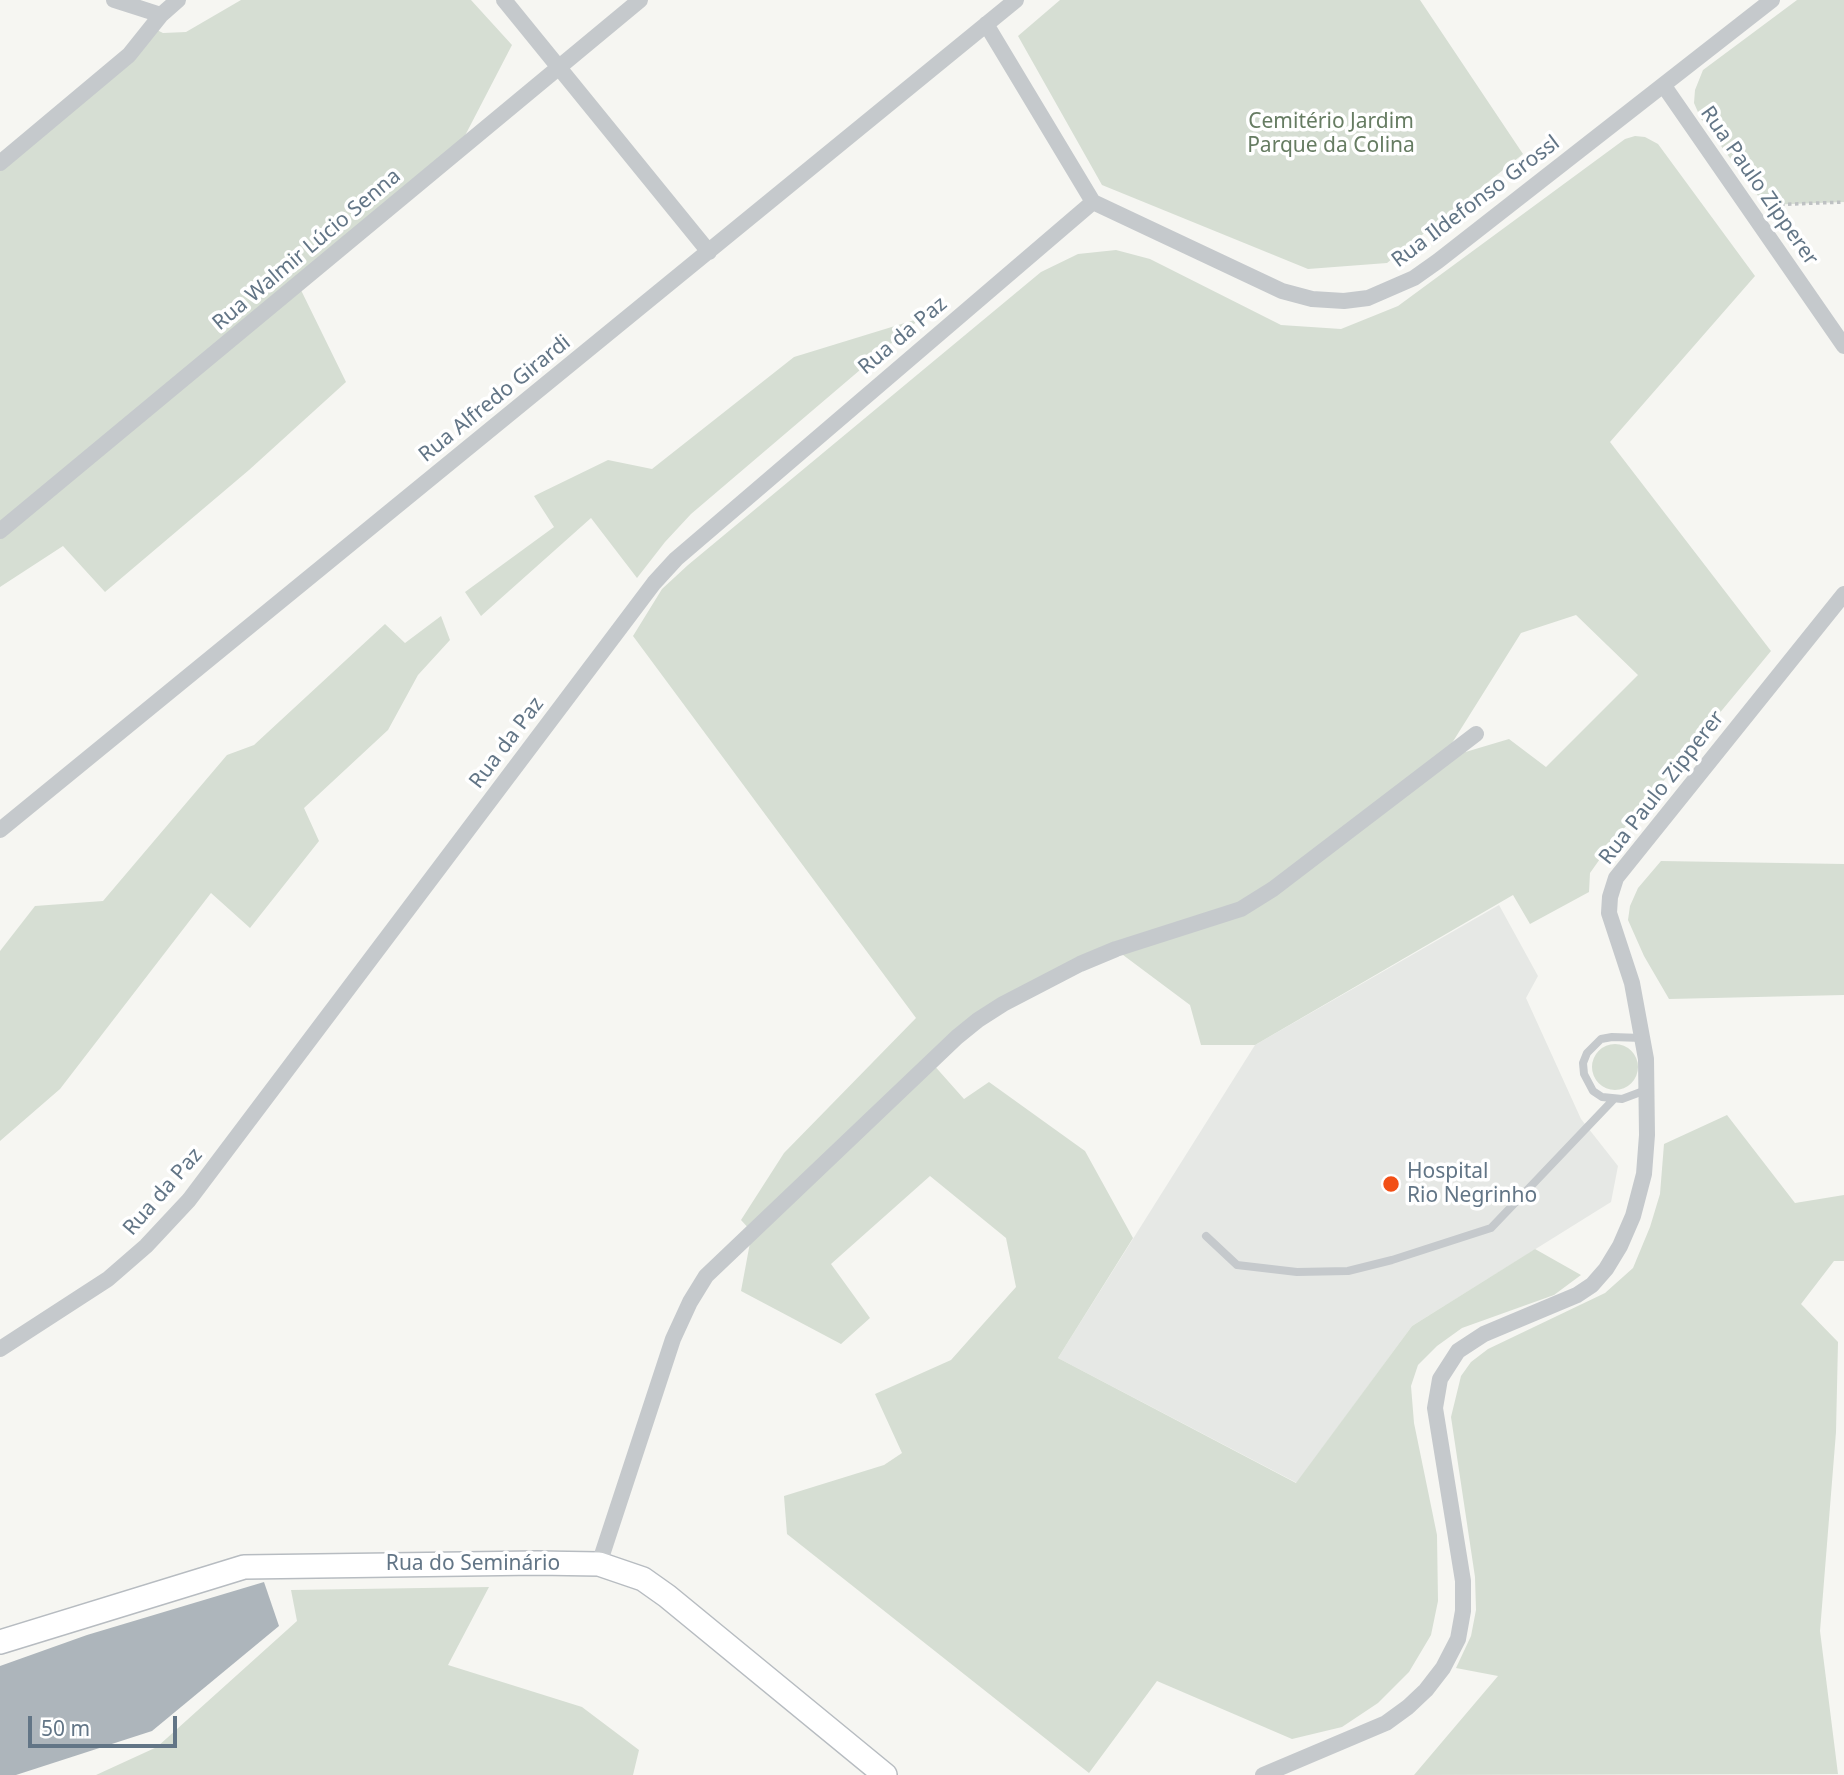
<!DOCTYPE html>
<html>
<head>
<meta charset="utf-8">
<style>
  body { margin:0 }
  #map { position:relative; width:1844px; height:1775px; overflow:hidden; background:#f6f6f2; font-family:"Noto Sans",sans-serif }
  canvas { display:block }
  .scale { position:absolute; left:28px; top:1716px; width:149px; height:32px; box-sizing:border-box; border:4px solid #627586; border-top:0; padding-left:9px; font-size:21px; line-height:24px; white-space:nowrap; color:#627586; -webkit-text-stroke:5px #fff; paint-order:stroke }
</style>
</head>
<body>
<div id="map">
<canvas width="1844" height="1775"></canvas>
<div class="scale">50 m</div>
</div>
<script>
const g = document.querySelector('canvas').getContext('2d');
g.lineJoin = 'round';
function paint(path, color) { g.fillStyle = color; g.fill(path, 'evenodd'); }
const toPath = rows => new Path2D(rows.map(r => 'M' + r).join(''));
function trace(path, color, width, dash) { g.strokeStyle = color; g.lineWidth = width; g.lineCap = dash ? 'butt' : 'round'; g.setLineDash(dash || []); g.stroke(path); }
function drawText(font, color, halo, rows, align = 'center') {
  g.font = font + ' "Noto Sans",sans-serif'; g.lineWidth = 7; g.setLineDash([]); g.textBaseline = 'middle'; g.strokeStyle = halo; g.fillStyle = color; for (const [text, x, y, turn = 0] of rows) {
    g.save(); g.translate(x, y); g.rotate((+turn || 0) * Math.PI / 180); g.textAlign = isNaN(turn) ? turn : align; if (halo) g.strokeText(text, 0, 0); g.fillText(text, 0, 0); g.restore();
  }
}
paint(toPath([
  [1499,905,1538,976,1526,998,1581,1119,1618,1166,1611,1202,1412,1326,1297,1483,1058,1358,1255,1045]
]), '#e6e8e5');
paint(toPath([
  [241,0,471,0,512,45,456,153,298,284,346,382,249,470,105,592,63,546,0,587,0,163,151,27,163,33,186,32],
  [1060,0,1420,0,1523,154,1387,263,1308,269,1102,185,1018,36],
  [1797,0,1844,0,1844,202,1765,205,1701,119,1694,103,1695,90,1703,70],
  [1635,136,1645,137,1658,144,1755,276,1610,442,1771,651,1607,849,1590,873,1589,892,1530,924,1513,895,1255,1045,1201,1045,1190,1005,1115,949,1003,1004,932,1063,964,1099,989,1082,1085,1151,1133,1238,1058,1358,1296,1483,1412,1326,1535,1249,1581,1275,1554,1295,1462,1328,1437,1346,1418,1365,1411,1386,1414,1423,1437,1535,1438,1601,1431,1635,1409,1672,1378,1703,1342,1727,1292,1739,1157,1681,1089,1773,787,1534,784,1496,884,1465,902,1453,875,1394,951,1360,1016,1287,1006,1238,930,1176,831,1264,870,1318,841,1344,741,1291,752,1232,741,1220,784,1153,916,1018,633,636,662,589,688,565,1041,272,1078,254,1116,250,1150,259,1281,325,1341,329,1398,306,1625,139],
  [1576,615,1638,675,1546,767,1509,739,1442,759,1521,633],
  [921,318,691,514,665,542,637,578,591,518,481,616,465,592,554,527,534,496,608,460,652,469,794,357],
  [441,616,450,640,418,675,388,730,304,808,319,841,250,928,211,893,60,1089,0,1141,0,951,35,906,103,901,227,755,254,745,385,624,405,643],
  [1661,861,1844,864,1844,995,1669,999,1644,956,1628,920,1630,906,1638,888],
  '1592 1067a23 23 0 1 1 46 0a23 23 0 1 1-46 0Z',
  [1727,1115,1795,1203,1844,1195,1844,1261,1834,1261,1801,1304,1838,1342,1836,1432,1820,1631,1838,1774,1414,1775,1498,1676,1456,1668,1471,1636,1476,1610,1475,1577,1451,1417,1461,1376,1471,1362,1488,1349,1605,1293,1633,1268,1650,1227,1660,1194,1664,1144],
  [489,1587,448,1665,582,1707,639,1750,633,1775,96,1775,157,1747,297,1621,291,1590]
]), '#d6ded3');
paint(toPath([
  [264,1582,279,1626,152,1731,16,1775,0,1775,0,1666,87,1635]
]), '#adb5bb');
const secondary = toPath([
  [0,1642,244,1567,537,1563,599,1564,643,1579,667,1596,885,1775]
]);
trace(secondary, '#b7bcc1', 26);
trace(toPath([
  [1767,205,1844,202]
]), '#bec1c3', 3.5, [3.5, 3.5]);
trace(toPath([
  [1642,1038,1612,1037,1601,1039,1587,1053,1583,1063,1584,1074,1593,1091,1602,1097,1622,1099,1646,1090],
  [1206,1236,1237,1265,1297,1272,1348,1271,1392,1260,1491,1228,1613,1100]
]), '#c5c9cc', 8);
trace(toPath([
  [114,0,161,15],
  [504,0,709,252],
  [986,24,1093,202],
  [1664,86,1844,346],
  [0,163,129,55,161,15,178,0],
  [1093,202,1282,291,1312,299,1344,301,1368,298,1414,278,1438,261,1772,0],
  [0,531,640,0],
  [0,830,1016,0],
  [0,1349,108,1279,146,1246,189,1200,654,583,676,559,1093,202],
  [599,1564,673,1339,690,1302,706,1276,957,1037,978,1020,1003,1004,1080,964,1116,949,1241,909,1273,889,1476,734],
  [1263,1775,1386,1723,1408,1707,1426,1690,1443,1668,1458,1639,1463,1611,1463,1581,1435,1408,1440,1379,1458,1351,1484,1334,1577,1295,1592,1285,1606,1269,1620,1246,1633,1216,1644,1174,1647,1135,1646,1059,1632,983,1609,913,1610,897,1616,878,1844,594]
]), '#c5c9cc', 16);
trace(secondary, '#fff', 23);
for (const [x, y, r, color] of [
  [1391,1184,9,"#f24f16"]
]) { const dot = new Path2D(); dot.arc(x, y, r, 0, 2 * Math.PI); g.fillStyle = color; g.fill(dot); trace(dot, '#fff', 2.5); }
drawText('21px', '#667c62', '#fff', [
  ["Cemitério Jardim",1331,122],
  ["Parque da Colina",1331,146]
]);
drawText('21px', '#627586', '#fff', [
  ["Rua Paulo Zipperer",1759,186,55],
  ["Rua Ildefonso Grossl",1476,202,-37],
  ["Rua Walmir Lúcio Senna",307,250,-40],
  ["Rua da Paz",903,336,-40],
  ["Rua Alfredo Girardi",495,399,-39],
  ["Rua da Paz",507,743,-53],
  ["Rua Paulo Zipperer",1662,788,-52],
  ["Rua da Paz",163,1192,-49],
  ["Rua do Seminário",473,1564]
]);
drawText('21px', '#627586', '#fff', [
  ["Hospital",1407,1172],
  ["Rio Negrinho",1407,1196]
], 'left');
</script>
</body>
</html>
